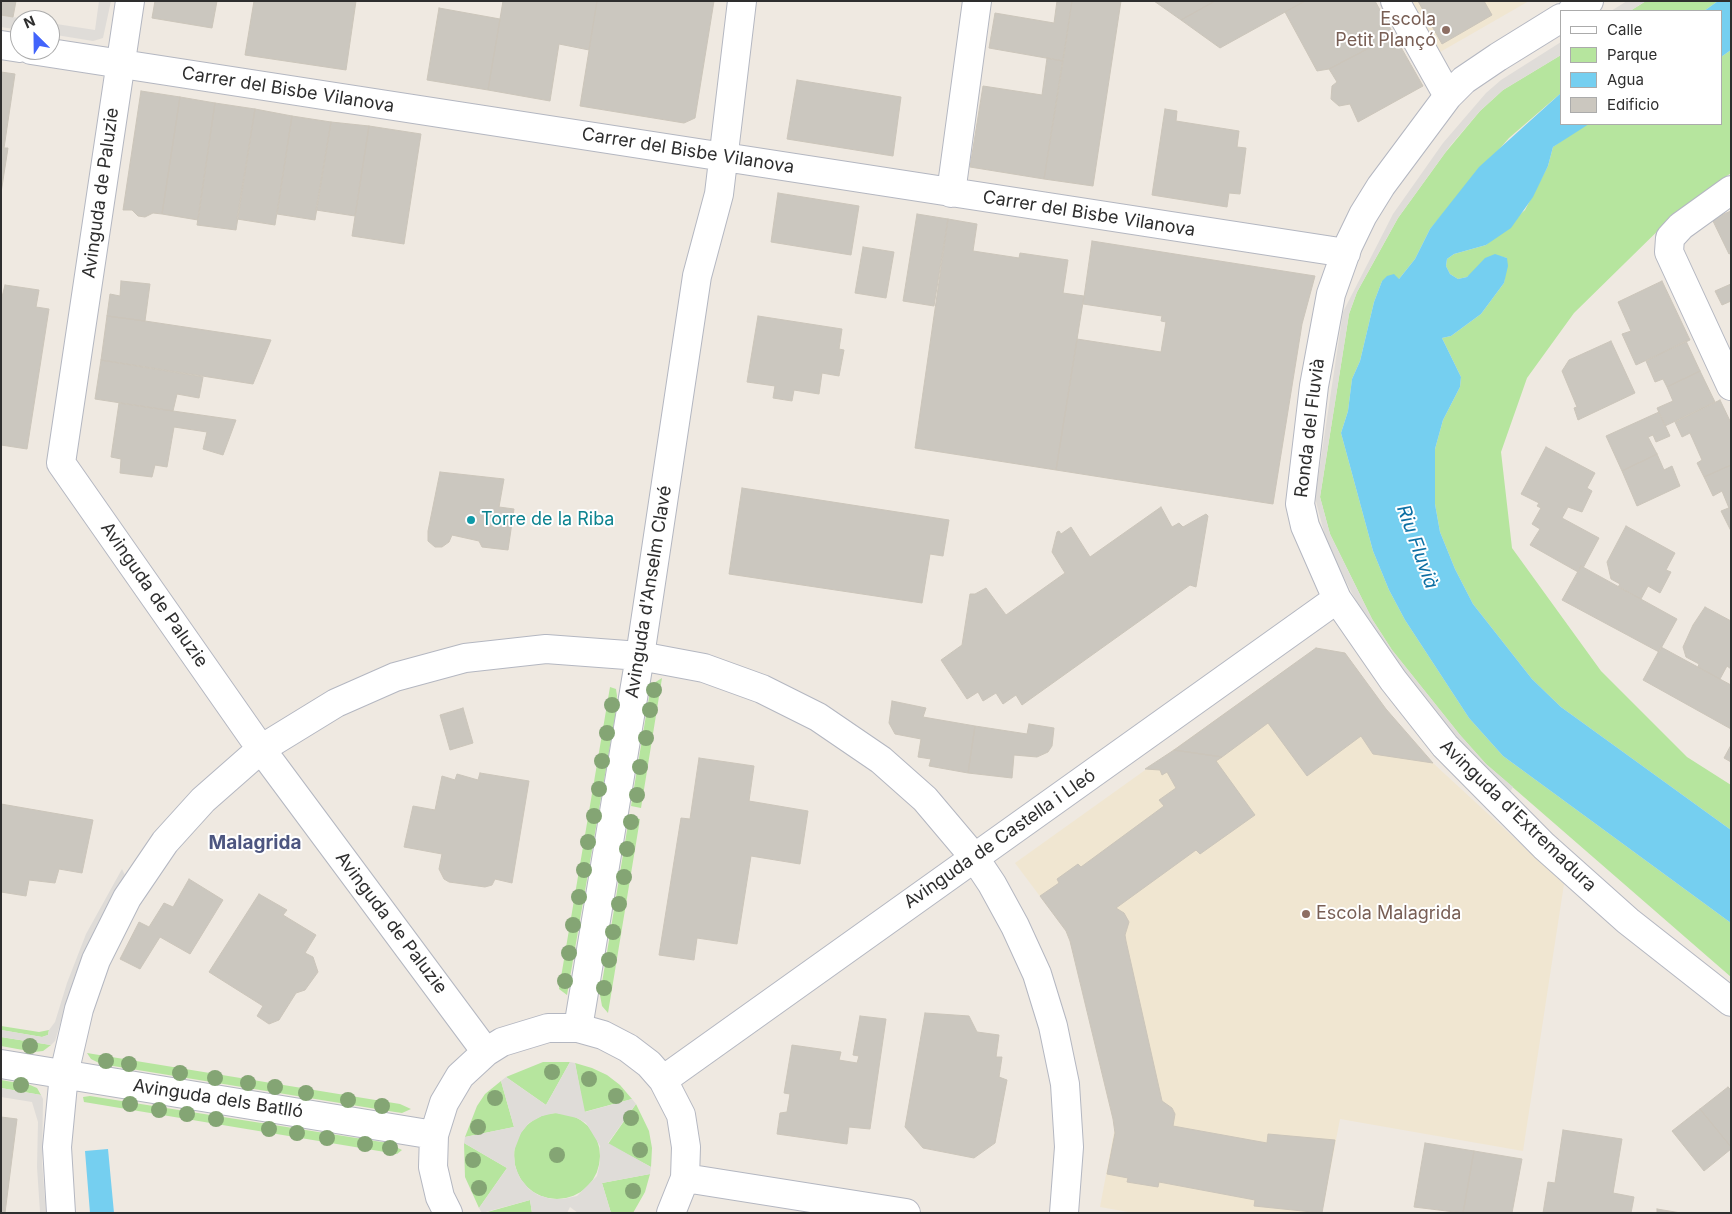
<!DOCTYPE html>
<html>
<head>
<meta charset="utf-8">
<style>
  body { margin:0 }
  #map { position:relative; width:1732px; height:1214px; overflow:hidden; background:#efe9e1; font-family:Inter,sans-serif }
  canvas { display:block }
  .frame { position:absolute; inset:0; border:2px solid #2e2e2e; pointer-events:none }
  .legend { position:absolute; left:1560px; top:10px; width:162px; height:115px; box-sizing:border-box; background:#fff; border:1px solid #ababab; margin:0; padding:6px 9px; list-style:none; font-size:15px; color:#2e2e2e }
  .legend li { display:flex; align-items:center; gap:10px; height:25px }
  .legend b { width:25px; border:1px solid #ababab }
  .north { position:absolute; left:10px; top:10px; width:50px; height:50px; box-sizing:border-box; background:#fff; border:1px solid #ababab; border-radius:50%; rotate:337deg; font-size:14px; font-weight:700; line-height:20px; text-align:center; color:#2e2e2e }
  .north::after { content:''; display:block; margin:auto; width:18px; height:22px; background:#4264fb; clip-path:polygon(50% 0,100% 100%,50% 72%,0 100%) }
</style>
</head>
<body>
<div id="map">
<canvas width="1732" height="1214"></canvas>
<div class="frame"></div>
<ul class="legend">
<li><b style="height:6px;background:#fff"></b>Calle</li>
<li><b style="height:14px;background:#b6e59e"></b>Parque</li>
<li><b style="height:14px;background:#75cff0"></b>Agua</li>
<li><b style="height:14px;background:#cbc7bf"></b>Edificio</li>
</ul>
<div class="north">N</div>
</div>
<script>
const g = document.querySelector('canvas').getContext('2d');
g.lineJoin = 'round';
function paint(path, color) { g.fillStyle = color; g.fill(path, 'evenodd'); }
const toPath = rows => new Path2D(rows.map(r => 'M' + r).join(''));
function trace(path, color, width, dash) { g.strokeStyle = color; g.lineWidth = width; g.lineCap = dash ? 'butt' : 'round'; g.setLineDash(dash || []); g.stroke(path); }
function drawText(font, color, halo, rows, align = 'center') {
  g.font = font + ' Inter,sans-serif'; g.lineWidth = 4; g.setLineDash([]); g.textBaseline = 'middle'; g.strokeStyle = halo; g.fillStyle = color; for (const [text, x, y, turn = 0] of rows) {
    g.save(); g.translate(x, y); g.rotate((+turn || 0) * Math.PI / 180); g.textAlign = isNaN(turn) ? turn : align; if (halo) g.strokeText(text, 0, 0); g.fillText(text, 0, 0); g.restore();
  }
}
paint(toPath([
  [1398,1,1529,1,1428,59],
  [1316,648,1345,653,1386,709,1433,763,1564,884,1523,1151,1340,1119,1322,1213,1134,1213,1100,1207,1115,1127,1070,941,1066,931,1015,863]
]), '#f0e6d1');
paint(toPath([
  [1646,1,1718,1,1704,11,1630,11],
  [1731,50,1731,173,1677,212,1574,313,1527,378,1501,452,1512,548,1601,671,1687,757,1731,785,1731,830,1561,707,1532,679,1473,604,1455,569,1440,532,1435,504,1435,449,1443,420,1460,387,1461,377,1442,338,1451,336,1481,314,1504,283,1507,258,1499,256,1467,277,1458,279,1450,274,1446,266,1447,259,1454,254,1486,245,1525,210,1548,166,1553,147,1581,127,1589,124,1721,124,1721,57],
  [1561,55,1561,93,1509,138,1430,229,1415,259,1399,279,1382,281,1374,302,1360,361,1352,379,1348,411,1341,433,1373,551,1389,590,1405,620,1469,718,1503,756,1731,923,1731,977,1486,764,1460,735,1392,650,1372,619,1330,534,1320,497,1349,314,1357,292,1398,218,1445,153,1480,111,1503,90],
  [662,678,641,808,631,806,650,691,654,683],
  [610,687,616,689,617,696,615,717,567,995,559,989],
  [629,818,640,819,608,1013,602,1006,600,995],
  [1,1026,39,1032,49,1030,48,1035,42,1037,1,1030],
  [1,1037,51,1045,43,1051,34,1052,1,1046],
  [87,1053,400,1104,411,1109,402,1113,395,1112,101,1064,91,1059],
  [543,1062,570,1062,546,1105,506,1077],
  [575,1063,592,1068,607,1075,620,1085,632,1099,584,1112],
  [1,1080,30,1085,37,1088,41,1095,1,1088],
  [501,1081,514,1127,465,1137,477,1106,485,1094],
  [90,1096,388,1143,402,1150,397,1154,84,1102,83,1097],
  [636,1104,649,1131,652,1148,651,1167,608,1144],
  '514 1156a43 43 0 1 1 86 0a43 43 0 1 1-86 0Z',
  [464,1143,507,1168,479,1208,465,1177],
  [650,1174,645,1192,633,1213,611,1213,602,1183],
  [530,1200,532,1213,484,1213]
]), '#b6e59e');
paint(toPath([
  [99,1,111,1,103,38,93,41,50,34,50,23,95,30],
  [1627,1,1646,1,1630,11,1611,11],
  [1,15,31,20,20,20,20,30,1,27],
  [1561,42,1561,55,1503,90,1480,111,1450,146,1398,218,1357,292,1349,314,1320,497,1330,534,1372,619,1392,650,1460,735,1486,764,1513,787,1510,792,1482,767,1456,738,1388,653,1367,622,1338,566,1325,536,1315,498,1343,312,1393,214,1443,143,1486,93,1501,80],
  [122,869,125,875,96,927,75,975,55,1041,51,1045,1,1037,1,1030,42,1037,48,1035,49,1030,55,1022,67,983,86,934],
  [570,1062,575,1063,585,1112,632,1099,636,1104,608,1143,651,1167,650,1174,602,1183,611,1213,578,1213,570,1207,567,1213,532,1213,530,1200,482,1213,479,1208,507,1168,464,1143,465,1137,514,1127,501,1081,506,1077,546,1105],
  [555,1113,577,1118,586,1123,600,1146,600,1162,597,1176,577,1196,563,1199,551,1199,538,1195,529,1189,520,1178,515,1166,514,1151,521,1133,529,1123,542,1116],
  [1,1088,41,1095,43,1099,42,1162,46,1213,40,1212,37,1167,38,1122,32,1102,1,1097]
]), '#dfdcd8');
paint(toPath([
  [1718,1,1731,1,1731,50,1721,57,1721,11,1704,11],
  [1561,93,1561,124,1589,124,1553,147,1548,166,1533,197,1511,228,1486,245,1454,254,1447,259,1446,266,1450,274,1458,279,1467,277,1485,258,1495,254,1507,258,1508,266,1504,283,1481,314,1451,336,1442,338,1461,377,1460,387,1443,420,1435,449,1435,504,1440,532,1455,569,1473,604,1532,679,1561,707,1731,830,1731,923,1503,756,1469,718,1405,620,1389,590,1373,551,1341,433,1348,411,1352,379,1360,361,1374,302,1382,281,1387,276,1394,274,1399,279,1415,259,1430,229,1479,167],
  [108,1149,114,1213,90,1213,85,1151]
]), '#75cff0');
const building = toPath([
  [1,1,16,1,13,17,1,15,1,1],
  [155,1,217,1,212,28,152,18,155,1],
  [254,1,356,1,346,70,245,55,254,1],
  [503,1,597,1,589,50,559,44,550,101,488,90,503,1],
  [597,1,714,1,695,118,684,123,580,106,597,1],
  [1057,1,1072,1,1063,61,989,48,995,13,1054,23,1057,1],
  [1072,1,1121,1,1093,186,1044,179,1072,1],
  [1154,1,1215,1,1181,20,1154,1],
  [1215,1,1305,1,1220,48,1181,20,1215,1],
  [1305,1,1375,1,1394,35,1329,69,1317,71,1285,12,1305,1],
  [1418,1,1484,1,1492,15,1442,44,1418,1],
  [439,8,500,19,488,90,427,80,439,8],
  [1394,35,1423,86,1358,122,1350,104,1339,106,1331,99,1332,86,1337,82,1329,69,1394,35],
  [1047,58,1063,61,1044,179,970,167,983,86,1042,95,1047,58],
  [1,72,15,74,4,148,8,148,1,193,1,72],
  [797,80,901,97,893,156,787,139,797,80],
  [141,91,180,97,162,214,153,213,145,217,138,216,132,210,123,210,141,91],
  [180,97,215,103,198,220,162,214,180,97],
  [215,103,255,109,236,230,197,225,215,103],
  [255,109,292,116,275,225,237,219,255,109],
  [1165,109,1177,111,1176,121,1239,131,1237,147,1246,148,1240,194,1229,193,1227,207,1152,195,1165,109],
  [292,116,331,122,315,220,277,214,292,116],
  [331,122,369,126,355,216,316,210,331,122],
  [369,126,421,134,404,244,352,236,369,126],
  [778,193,859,206,851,255,771,242,778,193],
  [1731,211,1731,253,1729,254,1712,219,1731,211],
  [917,214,948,219,934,306,903,301,917,214],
  [948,219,977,224,973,251,1019,258,1020,253,1068,260,1063,293,1084,296,1056,470,915,448,948,219],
  [1092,241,1315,276,1302,324,1273,504,1056,470,1077,339,1161,352,1166,322,1161,321,1162,316,1083,304,1092,241],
  [863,247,894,252,886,298,855,293,863,247],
  [121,281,150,284,145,321,107,316,110,294,120,296,121,281],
  [1662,281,1690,340,1636,365,1622,334,1631,331,1618,302,1662,281],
  [1731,284,1731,301,1722,305,1715,291,1731,284],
  [5,285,39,290,36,307,49,309,27,449,1,445,1,301,5,285],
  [107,316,145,321,271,340,253,384,101,360,107,316],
  [758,316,842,329,839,349,844,350,839,376,822,373,819,394,794,390,792,401,773,398,775,386,747,382,758,316],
  [1611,341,1635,393,1578,420,1574,408,1577,407,1562,371,1569,360,1611,341],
  [1686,341,1700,371,1667,387,1663,379,1655,382,1646,361,1686,341],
  [101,360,203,377,199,398,177,394,173,411,95,399,101,360],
  [1700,371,1715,402,1665,426,1657,408,1673,401,1667,387,1700,371],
  [1720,400,1731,423,1731,465,1704,477,1697,463,1702,460,1690,433,1682,437,1675,422,1720,400],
  [119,403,173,411,236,420,223,455,203,449,207,432,174,427,167,467,155,465,152,477,120,473,121,459,111,457,119,403],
  [1659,412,1670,436,1656,442,1653,435,1648,437,1657,454,1622,471,1606,436,1659,412],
  [1546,447,1595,473,1587,488,1592,491,1582,512,1568,507,1562,518,1599,538,1583,568,1581,566,1578,572,1530,545,1540,529,1532,524,1541,508,1537,506,1539,503,1521,494,1546,447],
  [1657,454,1664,470,1672,466,1680,486,1637,506,1622,471,1657,454],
  [1731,465,1731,507,1729,508,1722,491,1713,496,1704,477,1731,465],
  [440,472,504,479,499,507,514,509,508,550,482,547,479,541,452,535,449,542,442,547,435,547,428,541,428,531,440,472],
  [742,488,949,520,943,556,930,554,922,603,729,574,742,488],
  [1161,507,1172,527,1179,523,1183,527,1206,514,1208,516,1196,587,1190,585,1022,705,1016,695,1003,704,996,693,983,701,978,692,967,699,941,660,962,645,970,594,975,594,986,588,1006,615,1065,573,1052,552,1057,532,1059,531,1061,534,1071,527,1090,557,1161,507],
  [1731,507,1731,531,1721,511,1731,507],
  [1626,526,1675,553,1666,570,1671,572,1660,593,1648,586,1641,599,1618,587,1620,584,1611,579,1607,562,1626,526],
  [1581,566,1677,619,1659,652,1562,600,1581,566],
  [1705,607,1731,621,1731,669,1727,666,1720,679,1698,667,1699,664,1686,657,1683,647,1693,625,1705,607],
  [1661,647,1731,685,1731,729,1643,680,1661,647],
  [1316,648,1345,653,1386,709,1433,763,1373,754,1361,736,1307,776,1268,723,1222,757,1174,750,1316,648],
  [892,701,926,708,923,717,975,726,968,773,929,766,931,759,918,757,921,739,895,734,889,723,892,701],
  [463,708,473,743,450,750,440,715,463,708],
  [1029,724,1054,728,1052,746,1048,752,1037,757,1014,755,1012,778,968,773,975,726,1027,734,1029,724],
  [1731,745,1731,762,1724,758,1731,745],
  [1174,750,1222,757,1216,761,1255,815,1200,854,1196,850,1116,908,1124,913,1129,922,1125,935,1126,941,1162,1101,1172,1108,1175,1114,1173,1126,1267,1143,1268,1134,1335,1140,1322,1213,1254,1206,1255,1200,1159,1182,1158,1187,1127,1182,1128,1178,1107,1174,1115,1133,1113,1119,1070,941,1066,931,1040,896,1059,883,1057,879,1078,864,1081,867,1164,806,1159,800,1176,788,1167,772,1162,775,1160,770,1145,769,1174,750],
  [699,758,754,766,749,801,808,811,800,864,751,856,737,944,697,938,694,960,659,955,681,818,690,819,699,758],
  [480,773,529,781,512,883,495,879,492,885,485,887,449,882,444,879,439,869,442,854,404,847,413,806,435,810,442,776,455,780,457,774,478,780,480,773],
  [1,804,93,820,82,873,59,869,55,883,29,880,26,896,1,892,1,804],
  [189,879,223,900,190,954,160,937,140,969,120,959,139,922,149,927,164,903,173,907,189,879],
  [259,894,287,910,283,915,316,935,305,953,313,957,318,972,305,990,296,993,279,1020,269,1024,257,1016,263,1006,209,972,259,894],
  [925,1013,969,1016,977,1032,999,1035,996,1057,1002,1057,999,1077,1007,1080,995,1143,974,1158,923,1148,905,1127,925,1013],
  [860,1016,886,1019,870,1129,849,1127,847,1144,777,1134,780,1113,787,1112,790,1094,784,1093,792,1045,841,1052,839,1060,857,1063,859,1056,853,1055,860,1016],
  [1728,1087,1731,1090,1731,1147,1700,1109,1728,1087],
  [1700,1109,1731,1147,1731,1149,1704,1171,1672,1131,1700,1109],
  [1,1117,17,1119,5,1213,1,1213,1,1117],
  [1563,1130,1622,1139,1613,1193,1634,1197,1631,1213,1543,1213,1548,1182,1555,1183,1563,1130],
  [1425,1143,1474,1151,1463,1213,1414,1207,1425,1143],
  [1474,1151,1522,1159,1512,1213,1463,1213,1474,1151],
  [1657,1209,1681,1213,1657,1213,1657,1209]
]);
paint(building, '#cbc7bf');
trace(building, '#cbc5ba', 1);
const minor = toPath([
  [130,1,61,463,261,749,486,1052],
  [1395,1,1448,96],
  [1572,11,1589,1],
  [1561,18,1498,57,1464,80,1448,96,1381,186,1363,215,1348,246,1331,294,1314,386,1300,504,1305,526,1337,599,1393,680,1445,746,1544,846,1628,921,1731,1002],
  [1,45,20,48],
  [31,50,1346,253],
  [1731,190,1681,226,1670,238,1669,252,1731,386],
  [951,193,977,1],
  [578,1028,640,656,697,276,719,194,742,1],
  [1,1064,434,1135],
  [663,1080,1337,599],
  [685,1178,906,1213],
  [61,1213,57,1147,64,1074,79,1009,96,960,127,898,165,842,203,800,261,749,336,703,395,677,465,658,546,649,640,656,704,668,762,689,818,717,881,760,925,799,974,857,992,884,1015,926,1037,974,1053,1026,1065,1084,1069,1147,1064,1213],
  [448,1213,440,1197,433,1167,434,1135,444,1103,460,1076,486,1052,502,1042,548,1028,578,1028,603,1035,628,1048,649,1064,663,1080,681,1115,686,1147,685,1178,671,1213]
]);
trace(minor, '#b4b7c1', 30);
trace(minor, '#fff', 28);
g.fillStyle = '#84a574';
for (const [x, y] of [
  [654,690],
  [612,705],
  [650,710],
  [607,733],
  [646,738],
  [602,761],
  [640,767],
  [599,789],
  [637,795],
  [594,816],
  [631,822],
  [588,842],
  [627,849],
  [584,870],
  [624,877],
  [579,897],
  [619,904],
  [573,925],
  [613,932],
  [569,953],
  [609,960],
  [565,981],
  [604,988],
  [30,1046],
  [106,1061],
  [129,1064],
  [552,1072],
  [180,1073],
  [215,1078],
  [589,1079],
  [248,1083],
  [21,1085],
  [275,1087],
  [306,1093],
  [616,1096],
  [495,1098],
  [348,1100],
  [130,1104],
  [382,1106],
  [159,1110],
  [187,1114],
  [631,1118],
  [216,1119],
  [478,1127],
  [269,1129],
  [297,1133],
  [327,1138],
  [365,1144],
  [390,1148],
  [640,1150],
  [557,1155],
  [473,1160],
  [479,1188],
  [633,1191]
]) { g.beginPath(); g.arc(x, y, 8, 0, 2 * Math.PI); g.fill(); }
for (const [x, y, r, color] of [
  [1446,30,5,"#8d6e63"],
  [471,520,5,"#0f9aa8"],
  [1306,914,5,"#8d6e63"]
]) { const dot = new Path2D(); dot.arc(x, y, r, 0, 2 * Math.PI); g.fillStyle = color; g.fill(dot); trace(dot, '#fff', 2); }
drawText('18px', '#785e54', '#fff', [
  ["Escola",1436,20],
  ["Petit Plançó",1436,41],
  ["Escola Malagrida",1316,914,"left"]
], 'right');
drawText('18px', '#2e2e2e', '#fff', [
  ["Carrer del Bisbe Vilanova",288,90,9],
  ["Carrer del Bisbe Vilanova",688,151,9],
  ["Avinguda de Paluzie",101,193,-82],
  ["Carrer del Bisbe Vilanova",1089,214,9],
  ["Ronda del Fluvià",1310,428,-83],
  ["Avinguda d'Anselm Clavé",649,592,-81],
  ["Avinguda de Paluzie",154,595,55],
  ["Avinguda d'Extremadura",1518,816,44],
  ["Avinguda de Castella i Lleó",1000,839,-35],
  ["Avinguda de Paluzie",391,923,53],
  ["Avinguda dels Batlló",218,1099,9]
]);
drawText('18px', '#0d838f', '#fff', [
  ["Torre de la Riba",481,520]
], 'left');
drawText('italic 19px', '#0d6fa3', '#fff', [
  ["Riu Fluvià",1417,547,70]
]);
drawText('bold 19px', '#4d5680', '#fff', [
  ["Malagrida",255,843]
]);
</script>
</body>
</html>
